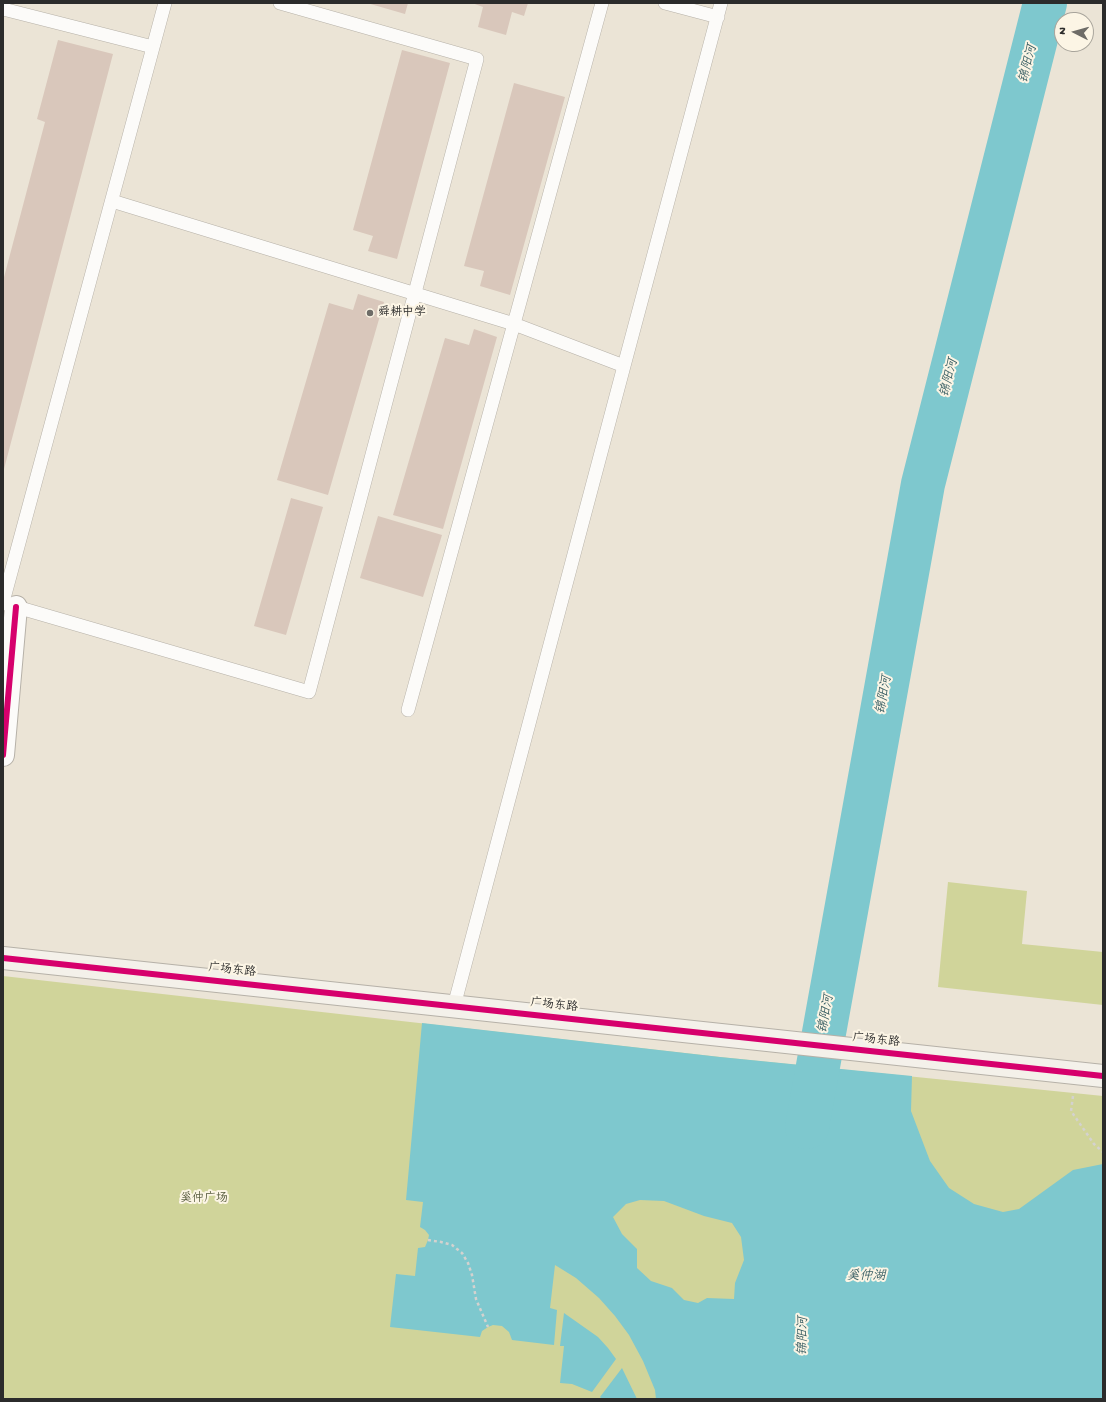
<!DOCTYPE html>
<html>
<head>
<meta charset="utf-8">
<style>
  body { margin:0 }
  #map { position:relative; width:1106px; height:1402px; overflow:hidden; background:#ebe4d6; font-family:"Gochi Hand",sans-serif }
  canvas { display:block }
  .frame { position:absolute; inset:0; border:4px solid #2b2b2b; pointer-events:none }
  .north { position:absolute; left:1054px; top:12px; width:40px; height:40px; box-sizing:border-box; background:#fcf5e5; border:1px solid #a8a49b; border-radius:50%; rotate:276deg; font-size:11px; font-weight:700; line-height:16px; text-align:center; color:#2b2b2b }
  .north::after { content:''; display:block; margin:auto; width:14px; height:18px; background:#6e6c67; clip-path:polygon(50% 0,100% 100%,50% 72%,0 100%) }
</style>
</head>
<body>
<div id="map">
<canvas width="1106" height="1402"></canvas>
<div class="frame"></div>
<div class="north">N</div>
</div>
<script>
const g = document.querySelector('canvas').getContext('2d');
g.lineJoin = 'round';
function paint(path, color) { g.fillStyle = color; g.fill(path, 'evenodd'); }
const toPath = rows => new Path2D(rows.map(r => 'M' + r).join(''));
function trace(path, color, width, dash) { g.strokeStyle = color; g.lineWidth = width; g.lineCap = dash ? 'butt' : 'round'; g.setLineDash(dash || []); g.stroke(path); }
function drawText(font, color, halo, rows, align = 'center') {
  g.font = font + ' "Gochi Hand","LXGW WenKai TC",sans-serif'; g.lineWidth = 4; g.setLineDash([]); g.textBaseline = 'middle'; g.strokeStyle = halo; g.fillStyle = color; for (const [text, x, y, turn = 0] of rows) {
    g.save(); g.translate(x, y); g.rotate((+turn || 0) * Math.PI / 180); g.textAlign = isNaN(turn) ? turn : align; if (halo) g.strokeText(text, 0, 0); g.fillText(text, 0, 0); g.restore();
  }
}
paint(toPath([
  [948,882,1027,891,1022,944,1103,952,1103,1005,938,987],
  [3,976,720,1057,1103,1096,1103,1399,3,1399]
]), '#d0d49a');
paint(toPath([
  [422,1023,720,1057,912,1076,911,1111,930,1161,949,1188,974,1204,1003,1212,1019,1209,1073,1170,1103,1164,1103,1399,656,1399,655,1390,643,1361,629,1335,615,1316,599,1298,576,1278,555,1265,550,1308,557,1310,554,1345,512,1340,509,1332,502,1326,493,1325,488,1327,482,1331,480,1337,390,1327,396,1274,415,1276,418,1248,425,1247,428,1240,429,1235,425,1230,420,1227,423,1202,406,1200],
  [640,1200,664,1201,704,1216,732,1223,741,1237,744,1260,735,1283,734,1299,707,1298,698,1303,684,1300,672,1288,651,1281,637,1268,637,1249,622,1234,613,1217,626,1204],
  [564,1313,598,1337,608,1348,616,1359,592,1392,572,1384,560,1383,564,1346,560,1346],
  [622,1368,637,1399,602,1399,600,1397]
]), '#7ec8ce');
trace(toPath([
  [807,1127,923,484,1045,3]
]), '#7ec8ce', 44);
paint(toPath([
  [367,3,408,3,405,14],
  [472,3,528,3,524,16,512,12,506,35,478,27,483,7],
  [58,40,113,54,4,469,3,281,45,122,37,119],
  [402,50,450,63,397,259,368,251,373,236,353,230],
  [514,83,565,97,510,295,480,286,484,271,464,266],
  [358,294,384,302,328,495,277,480,329,303,353,310],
  [474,329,497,337,443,529,393,515,445,338,469,345],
  [291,498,323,507,286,635,254,626],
  [378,516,442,535,423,597,360,578]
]), '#d9c7bb');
const lane = toPath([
  [665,3,718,17],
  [3,9,153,47],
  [112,201,514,324,624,366],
  [3,602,165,3],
  [3,603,309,692,477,59,280,3],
  [408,710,602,3],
  [454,1006,624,366,721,3]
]);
const street = toPath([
  [3,755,16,607]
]);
const secondary = toPath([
  [3,958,1103,1076]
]);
trace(lane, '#b6b1a8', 14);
trace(street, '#b6b1a8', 24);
trace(secondary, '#b6b1a8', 24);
trace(toPath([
  [1073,1096,1071,1111,1094,1144,1103,1152],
  [428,1240,441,1242,452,1245,462,1253,468,1263,472,1275,476,1299,488,1327]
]), '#d4d2cf', 2.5, [3, 3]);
trace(lane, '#fcfbf9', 13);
trace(street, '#fcfbf9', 22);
trace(secondary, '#f4f1ea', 22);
trace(toPath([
  [3,755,16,607],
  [3,958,1103,1076]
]), '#d6006c', 6);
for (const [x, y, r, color] of [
  [370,313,4,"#6e6c67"]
]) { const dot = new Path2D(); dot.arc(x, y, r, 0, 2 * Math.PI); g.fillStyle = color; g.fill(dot); trace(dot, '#fcf5e5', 1.5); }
drawText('12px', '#2b2b2b', '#fcf5e5', [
  ["舜耕中学",378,313]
], 'left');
drawText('12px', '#2b2b2b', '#fcf5e5', [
  ["广场东路",232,971,6],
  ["广场东路",554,1006,6],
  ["广场东路",876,1041,6]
]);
drawText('12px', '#565a3d', '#fcf5e5', [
  ["奚仲广场",204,1199]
]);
drawText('italic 13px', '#385e63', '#fcf5e5', [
  ["锦阳河",1029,64,-76],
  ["锦阳河",950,378,-76],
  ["锦阳河",885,695,-80],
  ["锦阳河",827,1014,-80],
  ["奚仲湖",866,1277],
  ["锦阳河",804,1336,-89]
]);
</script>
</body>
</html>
